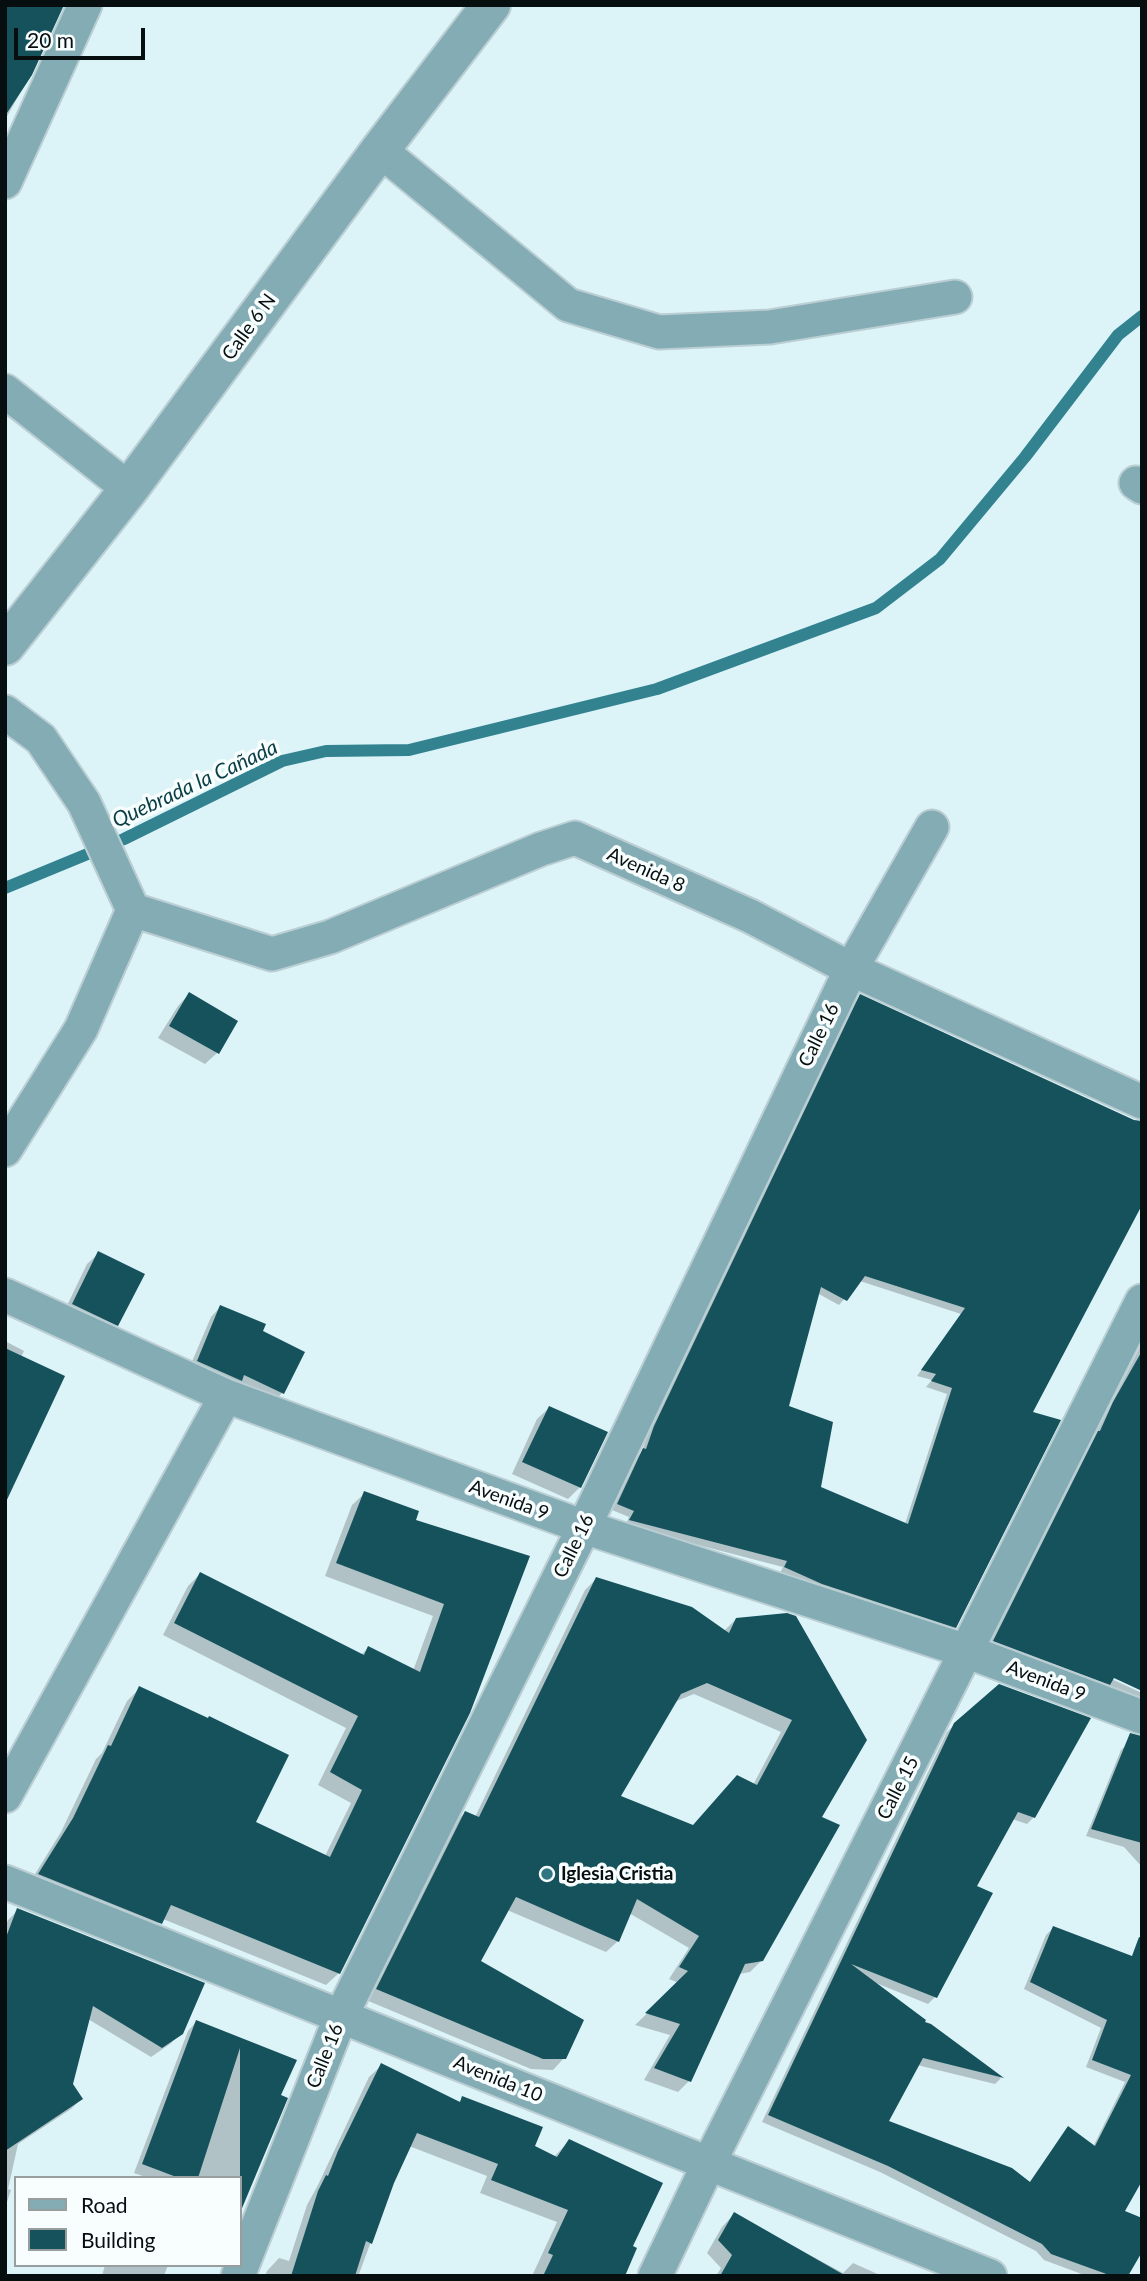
<!DOCTYPE html>
<html>
<head>
<meta charset="utf-8">
<style>
  body { margin:0 }
  #map { position:relative; width:1147px; height:2281px; overflow:hidden; background:#dcf3f8; font-family:Lato,sans-serif }
  canvas { display:block }
  .frame { position:absolute; inset:0; border:7px solid #070e0f; pointer-events:none }
  .legend { position:absolute; left:14px; top:2176px; width:228px; height:91px; box-sizing:border-box; background:#f8fdfd; border:2px solid #989d9e; margin:0; padding:9px 12px; list-style:none; font-size:21px; color:#070e0f }
  .legend li { display:flex; align-items:center; gap:14px; height:35px }
  .legend b { width:35px; border:2px solid #989d9e }
  .scale { position:absolute; left:14px; top:28px; width:131px; height:32px; box-sizing:border-box; border:4px solid #070e0f; border-top:0; padding-left:9px; font-size:21px; line-height:24px; white-space:nowrap; color:#070e0f; -webkit-text-stroke:5px #f8fdfd; paint-order:stroke }
</style>
</head>
<body>
<div id="map">
<canvas width="1147" height="2281"></canvas>
<div class="frame"></div>
<ul class="legend">
<li><b style="height:9px;background:#83acb4"></b>Road</li>
<li><b style="height:19px;background:#16525c"></b>Building</li>
</ul>
<div class="scale">20 m</div>
</div>
<script>
const g = document.querySelector('canvas').getContext('2d');
g.lineJoin = 'round';
function paint(path, color) { g.fillStyle = color; g.fill(path, 'evenodd'); }
const toPath = rows => new Path2D(rows.map(r => 'M' + r).join(''));
function trace(path, color, width, dash) { g.strokeStyle = color; g.lineWidth = width; g.lineCap = dash ? 'butt' : 'round'; g.setLineDash(dash || []); g.stroke(path); }
function drawText(font, color, halo, rows, align = 'center') {
  g.font = font + ' Lato,sans-serif'; g.lineWidth = 7; g.setLineDash([]); g.textBaseline = 'middle'; g.strokeStyle = halo; g.fillStyle = color; for (const [text, x, y, turn = 0] of rows) {
    g.save(); g.translate(x, y); g.rotate((+turn || 0) * Math.PI / 180); g.textAlign = isNaN(turn) ? turn : align; if (halo) g.strokeText(text, 0, 0); g.fillText(text, 0, 0); g.restore();
  }
}
paint(toPath([
  [5,5,29,77,5,120],
  [189,994,217,1053,205,1064,158,1038,178,1006],
  [861,996,1031,1413,955,1627,949,1633,780,1573,783,1567,625,1526,629,1517,612,1510,638,1456,642,1451,648,1434,855,1002],
  [860,1281,961,1314,917,1376,932,1380,926,1387,947,1394,905,1524,819,1488,787,1407,817,1293,839,1305],
  [99,1253,117,1325,105,1336,62,1316,87,1264],
  [220,1307,261,1332,282,1393,273,1403,188,1371,211,1317],
  [5,1341,24,1351,21,1357,5,1484],
  [1142,1343,1142,1689,1107,1672,1105,1676,1142,1693,1142,1701,1108,1685,1102,1691,987,1648],
  [549,1408,580,1487,568,1499,512,1474,537,1419],
  [365,1493,414,1521,528,1557,339,1973,326,1985,163,1919,148,1936,27,1887,61,1832,96,1759,102,1753,127,1701,140,1688,253,1823,325,1856,351,1803,318,1785,346,1728,163,1635,188,1586,200,1574,361,1655,368,1648,413,1671,433,1616,325,1576,352,1505],
  [596,1579,724,1631,736,1619,787,1615,820,1818,762,1960,750,1972,739,1974,689,2081,678,2092,644,2080,670,2035,635,2025,679,1983,669,1979,689,1948,629,1913,618,1941,606,1952,507,1910,479,1962,564,2058,553,2070,531,2069,366,2000,453,1824,465,1813,475,1817,585,1590],
  [694,1694,781,1732,753,1785,693,1826,618,1797,674,1702],
  [955,1724,1034,1817,1027,1824,1012,1819,974,1887,935,1997,928,2004,876,1983,922,2023,930,2026,1001,2078,995,2084,917,2065,887,2122,1029,2183,1068,2128,1093,2147,1125,2082,1086,2067,1101,2028,1024,1989,1046,1935,1053,1928,1142,1962,1123,2212,1126,2276,1087,2276,1044,2260,1036,2251,880,2172,762,2122,947,1732],
  [1128,1743,1142,1749,1142,1867,1124,1847,1086,1836,1121,1750],
  [18,1910,181,2033,170,2044,151,2057,88,2019,71,2084,81,2099,71,2109,18,2144,8,2189,11,2190,5,2208,5,1927,8,1920],
  [196,2022,294,2061,240,2186,240,2178,148,2178,134,2173,188,2031],
  [382,2065,458,2103,463,2098,533,2146,554,2157,569,2141,630,2247,623,2276,532,2276,557,2222,480,2193,487,2176,409,2146,393,2182,359,2274,365,2276,265,2276,267,2271,279,2258,289,2261,307,2205,318,2185,369,2077],
  [734,2214,843,2273,853,2263,882,2276,716,2276,721,2268,707,2253,722,2227],
  [105,2265,168,2265,164,2276,102,2276]
]), '#0003');
trace(toPath([
  [5,888,124,839,282,761,326,751,409,750,657,689,876,608,940,559,1025,457,1118,335,1142,316]
]), '#328290', 12);
paint(toPath([
  [5,5,64,5,32,75,5,116],
  [189,992,238,1021,219,1054,169,1026],
  [860,994,1134,1120,1142,1121,1142,1205,1033,1412,1061,1420,956,1628,822,1584,784,1567,787,1561,629,1520,634,1511,617,1504,643,1448,646,1449,654,1426],
  [865,1276,965,1308,921,1370,936,1374,931,1381,952,1388,908,1524,821,1487,833,1422,789,1406,821,1287,847,1301],
  [98,1251,145,1274,118,1326,72,1304],
  [220,1305,266,1324,263,1331,305,1352,284,1394,244,1375,242,1381,197,1361],
  [5,1348,65,1376,5,1504],
  [1142,1351,1142,1691,1114,1678,1110,1685,993,1641,1098,1431,1100,1431,1113,1402],
  [549,1406,608,1432,581,1488,522,1462],
  [364,1491,419,1511,416,1520,530,1556,470,1713,340,1974,171,1905,162,1924,38,1874,73,1818,108,1745,111,1746,139,1686,208,1718,209,1716,289,1755,256,1822,330,1857,362,1790,330,1772,358,1716,174,1623,200,1572,364,1655,368,1646,420,1672,444,1604,336,1563],
  [596,1577,692,1607,729,1633,736,1618,787,1613,796,1616,867,1740,822,1817,840,1825,763,1961,745,1964,691,2082,654,2068,680,2024,645,2013,688,1971,679,1967,699,1936,637,1899,619,1942,516,1897,481,1961,584,2020,566,2059,543,2059,376,1989,465,1811,479,1817],
  [707,1683,792,1720,757,1785,737,1775,693,1825,621,1796,681,1694],
  [999,1684,1091,1718,1035,1818,1018,1812,977,1886,993,1893,937,1998,851,1964,926,2020,925,2022,931,2024,1004,2078,923,2058,889,2121,1012,2168,1030,2182,1068,2126,1095,2146,1131,2075,1092,2060,1107,2020,1030,1982,1053,1926,1132,1956,1139,1937,1142,1938,1142,2181,1125,2211,1142,2218,1142,2252,1128,2276,1112,2276,1051,2254,1042,2244,888,2166,768,2115,954,1723],
  [1130,1733,1142,1736,1142,1843,1091,1829],
  [17,1908,205,1983,183,2034,162,2048,93,2006,73,2084,83,2099,5,2151,5,1940],
  [196,2020,297,2060,281,2095,288,2098,240,2213,240,2048,198,2178,179,2178,142,2164],
  [381,2063,460,2102,462,2096,543,2127,535,2146,557,2157,569,2139,663,2183,633,2246,637,2248,625,2276,543,2276,553,2255,548,2253,568,2210,491,2180,498,2164,417,2133,394,2183,372,2244,366,2241,355,2276,291,2276,318,2191,326,2175,328,2176,338,2151],
  [734,2212,846,2276,720,2276,732,2255,718,2240]
]), '#16525c');
const minor = toPath([
  [380,150,568,305,659,332,770,327,955,297],
  [5,182,85,5],
  [5,391,129,489],
  [1136,483,1142,487],
  [5,712,41,739,84,803,133,910,81,1029,5,1150],
  [133,910,272,954,330,937,541,849,575,838,750,916,851,969,1142,1102],
  [5,1295,226,1396,584,1527,966,1651,1142,1717],
  [5,1796,226,1396],
  [5,1882,990,2276],
  [238,2276,341,2016,584,1527,851,969,932,827],
  [655,2276,709,2163,1142,1301]
]);
const tertiary = toPath([
  [5,646,129,489,380,150,491,5]
]);
trace(minor, '#baced3', 37);
trace(tertiary, '#baced3', 42);
trace(minor, '#83acb4', 33);
trace(tertiary, '#83acb4', 38);
for (const [x, y, r, color] of [
  [547,1874,7,"#317783"]
]) { const dot = new Path2D(); dot.arc(x, y, r, 0, 2 * Math.PI); g.fillStyle = color; g.fill(dot); trace(dot, '#f8fdfd', 2.5); }
drawText('19px', '#070e0f', '#f8fdfd', [
  ["Calle 6 N",249,327,-54],
  ["Avenida 8",646,870,24],
  ["Calle 16",819,1035,-64],
  ["Avenida 9",509,1500,20],
  ["Calle 16",574,1546,-64],
  ["Avenida 9",1046,1681,21],
  ["Calle 15",898,1788,-63],
  ["Calle 16",325,2056,-68],
  ["Avenida 10",498,2079,22]
]);
drawText('bold 19px', '#070e0f', '#f8fdfd', [
  ["Iglesia Cristia",561,1874]
], 'left');
drawText('italic 21px', '#0a3e46', '#f8fdfd', [
  ["Quebrada la Cañada",195,784,-25]
]);
</script>
</body>
</html>
